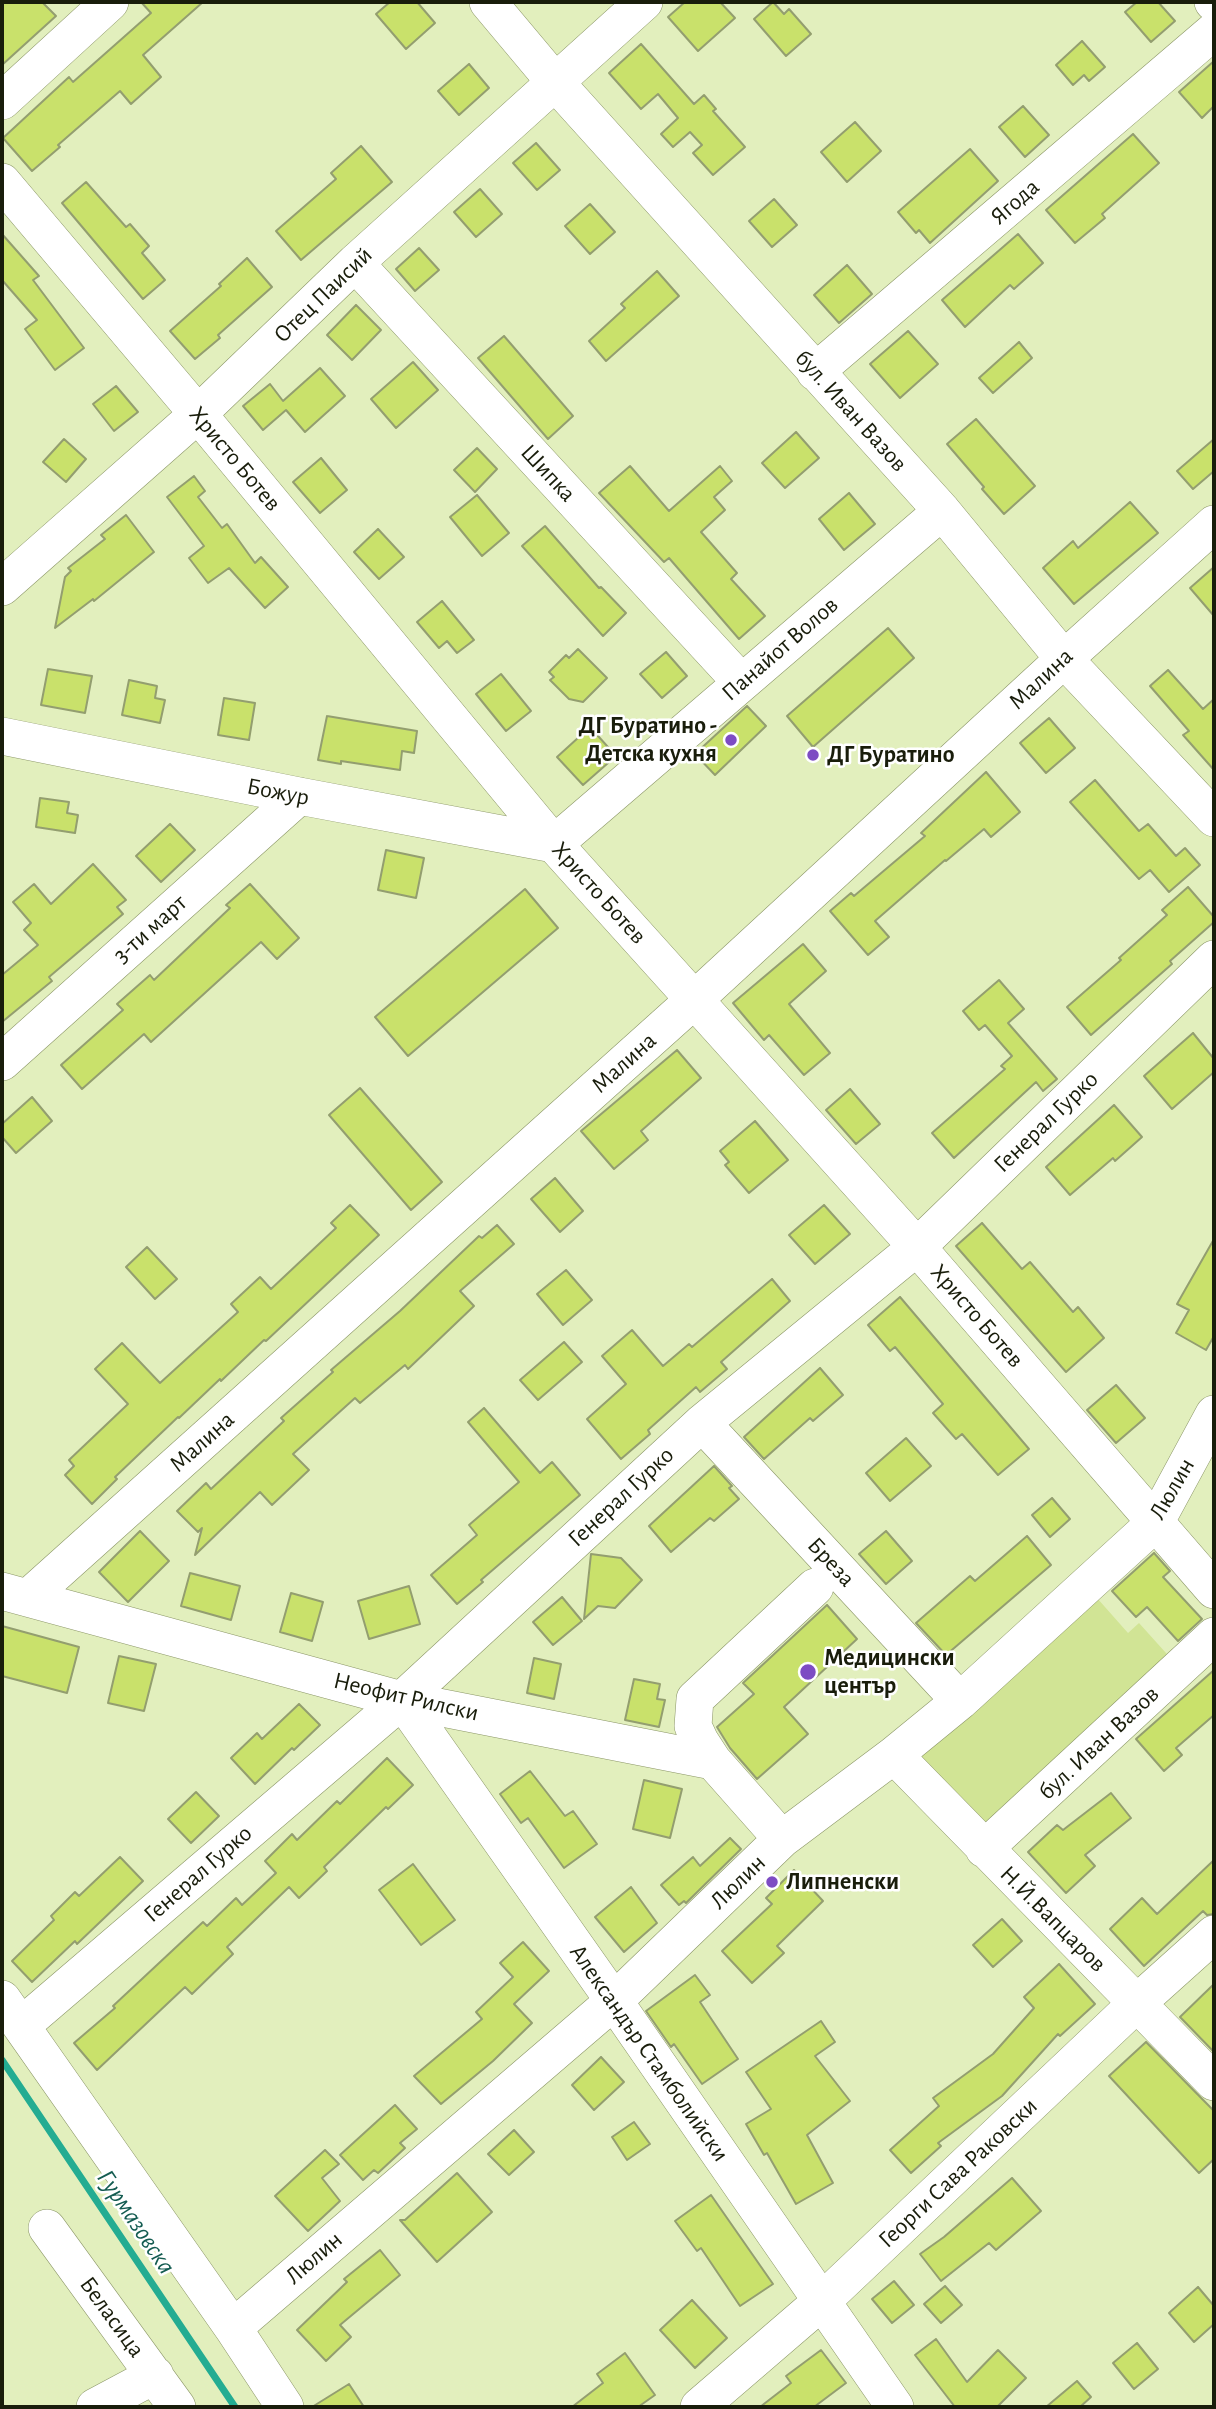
<!DOCTYPE html>
<html>
<head>
<meta charset="utf-8">
<style>
  body { margin:0 }
  #map { position:relative; width:1216px; height:2409px; overflow:hidden; background:#e2efbd; font-family:"Alegreya Sans",sans-serif }
  canvas { display:block }
  .frame { position:absolute; inset:0; border:4px solid #191d0b; pointer-events:none }
</style>
</head>
<body>
<div id="map">
<canvas width="1216" height="2409"></canvas>
<div class="frame"></div>
</div>
<script>
const g = document.querySelector('canvas').getContext('2d');
g.lineJoin = 'round';
function paint(path, color) { g.fillStyle = color; g.fill(path, 'evenodd'); }
const toPath = rows => new Path2D(rows.map(r => 'M' + r).join(''));
function trace(path, color, width, dash) { g.strokeStyle = color; g.lineWidth = width; g.lineCap = dash ? 'butt' : 'round'; g.setLineDash(dash || []); g.stroke(path); }
function drawText(font, color, halo, rows, align = 'center') {
  g.font = font + ' "Alegreya Sans",sans-serif'; g.lineWidth = 5; g.setLineDash([]); g.textBaseline = 'middle'; g.strokeStyle = halo; g.fillStyle = color; for (const [text, x, y, turn = 0] of rows) {
    g.save(); g.translate(x, y); g.rotate((+turn || 0) * Math.PI / 180); g.textAlign = isNaN(turn) ? turn : align; if (halo) g.strokeText(text, 0, 0); g.fillText(text, 0, 0); g.restore();
  }
}
paint(toPath([
  [1097,1598,1128,1633,1139,1623,1175,1663,987,1833,920,1758]
]), '#d1e495');
trace(toPath([
  [2,2060,235,2407]
]), '#24ac92', 7);
const building = toPath([
  [2,2,42,2,56,16,2,65,2,2],
  [141,2,203,2,143,55,161,77,131,104,120,91,58,145,60,147,32,171,3,138,69,77,73,82,151,13,141,2],
  [390,2,417,2,435,23,406,49,376,14,390,2],
  [685,2,720,2,735,18,698,51,668,17,685,2],
  [773,2,784,14,789,9,811,34,786,56,754,19,773,2],
  [1137,2,1158,2,1175,21,1151,42,1125,12,1137,2],
  [1082,41,1105,67,1089,81,1084,75,1073,85,1056,65,1082,41],
  [641,44,694,104,704,95,716,109,713,111,745,147,713,175,693,153,702,145,690,132,673,147,661,134,678,118,658,94,641,109,609,73,641,44],
  [1214,61,1214,106,1202,118,1179,92,1214,61],
  [469,64,489,88,459,115,438,91,469,64],
  [1023,106,1049,135,1025,157,999,127,1023,106],
  [855,122,881,151,847,182,821,152,855,122],
  [1133,134,1159,163,1102,214,1105,218,1075,243,1046,210,1133,134],
  [536,143,560,170,537,190,513,163,536,143],
  [361,146,392,182,301,260,276,231,336,179,331,173,361,146],
  [970,149,998,181,930,243,919,230,916,233,898,212,970,149],
  [86,182,126,227,130,224,149,246,142,253,165,280,143,299,62,203,86,182],
  [480,189,502,214,476,237,454,212,480,189],
  [774,199,797,225,772,247,749,221,774,199],
  [590,204,615,232,590,254,565,226,590,204],
  [2,234,39,276,33,280,84,348,55,370,25,329,37,320,2,280,2,234],
  [1018,234,1043,263,1014,289,1010,285,965,327,942,300,1018,234],
  [419,248,439,270,415,291,396,269,419,248],
  [247,258,272,287,218,335,220,338,195,359,170,331,221,286,219,284,247,258],
  [847,265,872,294,839,323,814,295,847,265],
  [657,271,679,296,606,361,589,341,625,308,621,304,657,271],
  [356,305,381,330,352,360,327,335,356,305],
  [908,331,938,364,900,398,870,364,908,331],
  [504,336,573,416,548,439,478,358,504,336],
  [1019,342,1032,358,993,393,979,378,1019,342],
  [413,362,438,390,396,428,371,399,413,362],
  [320,368,345,396,305,432,286,410,263,430,243,406,270,384,283,401,320,368],
  [116,386,138,412,114,431,93,404,116,386],
  [976,419,1035,486,1004,514,982,489,984,487,947,444,976,419],
  [796,432,819,458,785,488,762,463,796,432],
  [64,439,86,459,66,482,43,462,64,439],
  [1214,439,1214,471,1193,489,1177,471,1214,439],
  [477,448,497,469,475,492,454,470,477,448],
  [321,458,347,490,320,513,293,482,321,458],
  [630,466,669,511,720,466,732,481,714,497,725,510,701,532,737,573,731,579,765,616,739,639,669,558,664,562,599,493,630,466],
  [194,476,205,491,198,497,222,528,227,524,255,563,261,557,288,587,265,608,229,568,208,583,189,558,204,546,167,497,194,476],
  [849,493,875,524,844,550,819,519,849,493],
  [477,495,509,533,482,556,450,517,477,495],
  [1130,502,1158,533,1074,604,1043,568,1073,541,1078,548,1130,502],
  [126,515,154,552,94,601,93,599,55,628,65,577,71,571,68,568,105,539,101,535,126,515],
  [545,526,599,588,601,587,626,613,603,636,522,546,545,526],
  [378,529,404,557,379,579,354,552,378,529],
  [1214,567,1214,616,1190,588,1214,567],
  [442,601,474,640,457,653,447,641,439,648,417,622,442,601],
  [888,628,914,658,813,747,787,716,888,628],
  [578,649,607,678,583,702,569,699,550,680,554,677,549,672,566,655,569,658,578,649],
  [666,652,687,676,662,698,640,674,666,652],
  [48,669,92,676,85,713,41,705,48,669],
  [1168,670,1203,709,1214,699,1214,770,1183,735,1189,731,1150,686,1168,670],
  [501,674,531,711,506,731,476,694,501,674],
  [129,680,157,686,155,698,165,700,160,723,122,715,129,680],
  [224,698,255,703,249,740,218,735,224,698],
  [747,706,766,726,715,775,695,754,747,706],
  [327,716,417,731,414,753,402,751,400,770,341,761,341,764,318,760,327,716],
  [1049,718,1075,748,1046,773,1020,743,1049,718],
  [590,727,616,756,583,785,557,757,590,727],
  [986,772,1020,812,991,837,984,829,946,861,945,860,875,921,889,937,868,955,830,911,851,893,854,896,925,836,921,833,986,772],
  [1095,780,1139,831,1148,824,1176,856,1185,848,1200,865,1169,892,1150,870,1139,879,1070,802,1095,780],
  [40,798,69,802,67,813,78,815,75,833,36,827,40,798],
  [170,824,195,850,161,882,136,856,170,824],
  [386,850,424,858,416,898,378,890,386,850],
  [93,864,126,900,117,907,123,914,49,977,52,981,2,1022,2,975,38,945,24,930,31,923,13,902,34,884,51,904,93,864],
  [250,884,299,938,277,959,261,942,151,1042,144,1034,82,1089,61,1065,123,1010,117,1004,150,975,154,980,230,908,226,905,250,884],
  [1188,887,1214,917,1214,922,1170,961,1172,964,1091,1035,1067,1007,1121,960,1119,958,1167,915,1162,910,1188,887],
  [525,889,558,928,408,1056,375,1017,525,889],
  [803,944,826,971,789,1004,830,1053,804,1075,769,1035,764,1040,733,1003,803,944],
  [999,980,1024,1009,1008,1023,1057,1079,1043,1091,1036,1082,954,1158,932,1133,1005,1069,1001,1066,1012,1056,985,1025,979,1030,963,1011,999,980],
  [1193,1033,1214,1059,1214,1072,1172,1109,1144,1076,1193,1033],
  [677,1050,701,1078,641,1131,648,1140,614,1169,581,1131,677,1050],
  [360,1088,442,1182,411,1210,329,1115,360,1088],
  [850,1089,880,1124,856,1144,826,1110,850,1089],
  [32,1097,52,1121,16,1153,2,1137,2,1124,32,1097],
  [1114,1105,1142,1137,1115,1161,1113,1158,1070,1195,1046,1167,1114,1105],
  [755,1121,788,1160,749,1193,725,1165,729,1162,720,1151,755,1121],
  [555,1178,583,1211,560,1232,531,1199,555,1178],
  [350,1205,379,1235,266,1341,264,1340,221,1381,220,1379,179,1418,178,1417,115,1477,117,1479,92,1504,65,1475,74,1466,69,1460,128,1404,95,1369,122,1343,160,1383,238,1312,231,1304,260,1277,271,1289,336,1228,331,1223,350,1205],
  [824,1205,850,1234,815,1264,789,1235,824,1205],
  [982,1223,1022,1269,1030,1262,1073,1312,1078,1307,1104,1338,1066,1372,956,1246,982,1223],
  [497,1225,514,1244,460,1291,474,1306,408,1369,405,1365,360,1403,355,1398,293,1454,309,1470,272,1505,260,1492,195,1555,202,1528,198,1532,177,1511,206,1483,211,1489,284,1421,281,1418,333,1372,331,1370,400,1311,479,1236,482,1238,497,1225],
  [1214,1239,1214,1336,1206,1350,1176,1333,1189,1310,1177,1304,1214,1239],
  [147,1247,177,1279,155,1299,126,1267,147,1247],
  [566,1270,592,1300,563,1325,537,1294,566,1270],
  [772,1279,790,1301,721,1362,727,1369,700,1392,696,1387,648,1430,650,1434,621,1459,587,1419,626,1384,602,1356,632,1330,663,1366,689,1344,692,1347,772,1279],
  [900,1297,1029,1449,998,1475,962,1434,956,1439,933,1413,943,1404,895,1347,890,1351,868,1325,900,1297],
  [564,1342,582,1362,538,1400,520,1380,564,1342],
  [820,1368,843,1395,813,1421,810,1418,764,1459,744,1437,820,1368],
  [1116,1385,1145,1418,1116,1443,1087,1410,1116,1385],
  [484,1408,540,1473,552,1462,580,1495,481,1580,483,1582,457,1604,431,1575,477,1535,469,1525,519,1482,468,1422,484,1408],
  [906,1438,931,1466,890,1501,866,1473,906,1438],
  [714,1466,732,1486,729,1488,739,1499,714,1521,710,1518,671,1552,649,1526,714,1466],
  [1052,1498,1070,1519,1050,1537,1032,1515,1052,1498],
  [140,1531,169,1561,128,1602,99,1572,140,1531],
  [886,1531,912,1561,886,1584,859,1554,886,1531],
  [1027,1536,1051,1565,946,1655,916,1623,970,1576,975,1581,1027,1536],
  [1154,1553,1170,1571,1163,1577,1202,1619,1178,1641,1147,1607,1136,1617,1112,1591,1154,1553],
  [591,1554,621,1558,642,1580,615,1608,598,1606,584,1619,591,1554],
  [190,1573,240,1586,231,1620,181,1606,190,1573],
  [409,1586,420,1624,369,1639,358,1601,409,1586],
  [291,1593,323,1602,312,1641,280,1632,291,1593],
  [562,1597,582,1621,553,1645,533,1622,562,1597],
  [827,1605,857,1639,784,1707,808,1734,757,1779,730,1748,717,1727,754,1694,743,1683,827,1605],
  [2,1626,79,1647,67,1693,2,1676,2,1626],
  [119,1656,156,1664,144,1711,108,1703,119,1656],
  [534,1658,561,1664,554,1699,527,1693,534,1658],
  [1214,1670,1214,1715,1176,1748,1182,1755,1164,1771,1136,1739,1214,1670],
  [634,1679,660,1684,657,1699,665,1700,659,1727,625,1720,634,1679],
  [299,1704,320,1725,294,1750,292,1748,255,1784,231,1758,257,1733,262,1739,299,1704],
  [387,1758,413,1785,388,1809,386,1807,324,1867,327,1871,299,1898,289,1887,227,1947,233,1954,192,1994,185,1987,97,2070,74,2043,115,2008,113,2006,203,1922,207,1926,236,1898,242,1905,276,1873,265,1861,292,1834,297,1840,337,1801,340,1804,387,1758],
  [530,1771,565,1816,573,1811,597,1844,564,1868,528,1818,521,1823,500,1794,530,1771],
  [644,1780,682,1789,670,1838,633,1829,644,1780],
  [196,1792,219,1816,191,1843,168,1819,196,1792],
  [1111,1793,1131,1818,1085,1855,1095,1866,1066,1893,1028,1852,1057,1825,1063,1830,1111,1793],
  [730,1838,741,1849,686,1903,684,1901,679,1905,661,1885,693,1857,700,1866,730,1838],
  [120,1857,143,1881,77,1944,75,1941,32,1982,12,1961,54,1920,51,1916,75,1892,79,1896,120,1857],
  [1214,1860,1214,1914,1207,1915,1203,1911,1144,1966,1110,1929,1142,1898,1157,1914,1214,1860],
  [413,1864,455,1920,421,1945,379,1890,413,1864],
  [794,1870,823,1901,777,1946,784,1953,752,1983,722,1951,772,1904,766,1898,794,1870],
  [631,1887,657,1923,624,1952,595,1917,631,1887],
  [1002,1919,1022,1941,993,1967,973,1945,1002,1919],
  [523,1942,549,1971,514,2004,532,2023,493,2061,441,2104,414,2076,482,2019,476,2012,513,1977,500,1963,523,1942],
  [1059,1964,1095,2004,1060,2036,1058,2034,1002,2096,938,2143,941,2146,911,2173,890,2150,939,2106,933,2098,993,2054,1034,2008,1024,1997,1059,1964],
  [695,1975,710,1995,700,2002,738,2059,702,2084,674,2044,671,2047,646,2011,695,1975],
  [1214,1984,1214,2052,1180,2017,1214,1984],
  [821,2021,835,2042,815,2056,850,2101,807,2135,833,2183,796,2204,767,2153,764,2155,746,2124,771,2109,746,2072,821,2021],
  [1146,2042,1214,2111,1214,2159,1199,2173,1109,2076,1146,2042],
  [601,2057,624,2082,594,2110,572,2085,601,2057],
  [395,2105,417,2129,400,2143,405,2148,378,2173,374,2170,363,2180,340,2155,395,2105],
  [634,2122,650,2144,627,2160,612,2137,634,2122],
  [514,2130,534,2152,509,2175,488,2154,514,2130],
  [325,2150,339,2164,322,2178,340,2201,308,2231,275,2196,325,2150],
  [457,2173,492,2212,437,2262,400,2220,405,2220,457,2173],
  [1012,2178,1041,2211,996,2250,989,2243,941,2281,920,2254,944,2237,1012,2178],
  [711,2195,773,2284,740,2306,701,2248,697,2251,675,2221,711,2195],
  [380,2250,400,2275,340,2325,351,2337,326,2361,297,2330,347,2282,344,2279,380,2250],
  [894,2281,914,2305,892,2323,872,2299,894,2281],
  [945,2286,962,2305,941,2323,924,2304,945,2286],
  [1198,2287,1214,2306,1214,2324,1194,2342,1169,2313,1198,2287],
  [692,2300,727,2338,695,2368,660,2330,692,2300],
  [936,2339,967,2382,998,2350,1026,2378,997,2407,955,2407,915,2355,936,2339],
  [1137,2343,1158,2369,1134,2389,1113,2363,1137,2343],
  [821,2350,846,2383,814,2407,760,2407,791,2383,786,2376,821,2350],
  [625,2353,655,2395,638,2407,572,2407,603,2383,597,2374,625,2353],
  [1077,2381,1091,2397,1080,2407,1046,2407,1077,2381],
  [349,2384,364,2407,312,2407,349,2384]
]);
paint(building, '#c9e16b');
trace(building, '#939e6f', 2);
const minor = toPath([
  [488,2,555,82,942,511,1064,659,1214,818],
  [1213,2,1214,3],
  [2,101,110,2],
  [2,182,198,414,554,844,917,1247,1214,1590],
  [355,263,741,682],
  [815,372,1214,31],
  [2,587,198,414,355,263,644,2],
  [2,736,299,796,554,844,942,511],
  [2,1062,299,796],
  [702,1423,960,1701],
  [2,1591,402,1700,713,1761],
  [29,1597,694,1000,1064,659,1214,524],
  [402,1700,614,2001,895,2407],
  [894,1755,1214,2082],
  [782,1839,713,1761,700,1741,693,1726,695,1699,815,1587],
  [984,1849,1214,1636],
  [2,1999,233,2328,285,2407],
  [21,2026,402,1700,702,1423,917,1247,1214,959],
  [47,2228,177,2407],
  [233,2328,614,2001,782,1839,894,1755,960,1701,1155,1523,1214,1414],
  [95,2407,155,2375],
  [699,2407,821,2302,1136,2004,1214,1934]
]);
trace(minor, '#8b9667', 38);
trace(minor, '#fff', 37);
for (const [x, y, r, color] of [
  [731,740,7,"#7d4cc3"],
  [813,755,7,"#7d4cc3"],
  [808,1672,9,"#7d4cc3"],
  [772,1882,7,"#7d4cc3"]
]) { const dot = new Path2D(); dot.arc(x, y, r, 0, 2 * Math.PI); g.fillStyle = color; g.fill(dot); trace(dot, '#fff', 2.5); }
drawText('24px', '#191d0b', '#fff', [
  ["Ягода",1015,202,-41],
  ["Отец Паисий",323,295,-44],
  ["бул. Иван Вазов",851,411,48],
  ["Христо Ботев",235,459,50],
  ["Шипка",548,473,47],
  ["Панайот Волов",780,649,-41],
  ["Малина",1041,679,-43],
  ["Божур",278,792,11],
  ["Христо Ботев",599,893,48],
  ["3-ти март",150,929,-42],
  ["Малина",624,1063,-42],
  ["Генерал Гурко",1046,1122,-44],
  ["Христо Ботев",977,1316,49],
  ["Малина",202,1442,-42],
  ["Люлин",1172,1489,-60],
  ["Генерал Гурко",621,1497,-43],
  ["Бреза",831,1562,47],
  ["Неофит Рилски",406,1697,13],
  ["бул. Иван Вазов",1099,1743,-43],
  ["Генерал Гурко",198,1874,-41],
  ["Люлин",738,1882,-44],
  ["Н.Й.Вапцаров",1053,1919,45],
  ["Александър Стамболийски",649,2053,55],
  ["Георги Сава Раковски",958,2173,-43],
  ["Люлин",314,2258,-41],
  ["Беласица",112,2317,54]
]);
drawText('bold 24px', '#191d0b', '#fff', [
  ["ДГ Буратино -",717,726,"right"],
  ["Детска кухня",717,754,"right"],
  ["ДГ Буратино",827,755],
  ["Медицински",824,1658],
  ["център",824,1686],
  ["Липненски",786,1882]
], 'left');
drawText('italic 26px', '#145c51', '#fff', [
  ["Гурмазовска",136,2222,56]
]);
</script>
</body>
</html>
